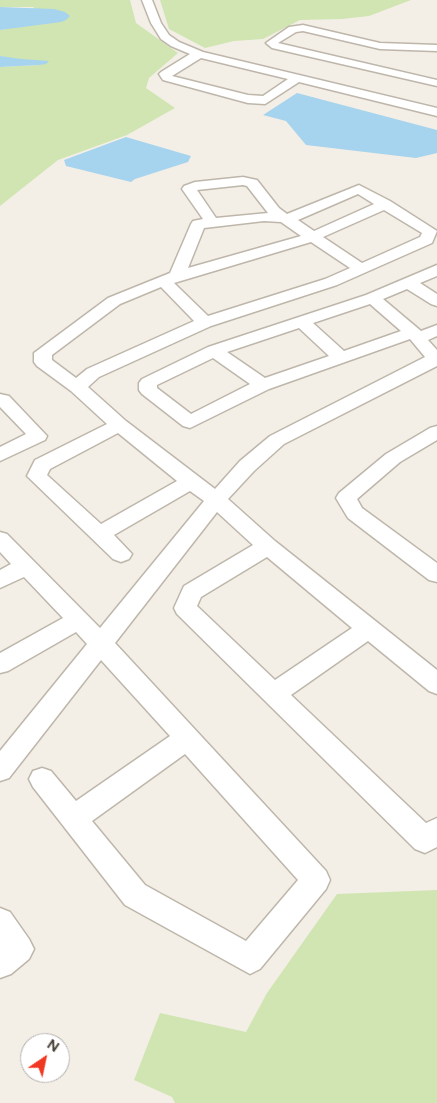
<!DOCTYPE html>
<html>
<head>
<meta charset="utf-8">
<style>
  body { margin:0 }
  #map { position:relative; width:437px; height:1103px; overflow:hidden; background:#f3efe7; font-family:Figtree,sans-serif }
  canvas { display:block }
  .north { position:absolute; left:20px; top:1033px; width:50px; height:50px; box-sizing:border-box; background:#fff; border:1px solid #b5b2af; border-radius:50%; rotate:34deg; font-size:14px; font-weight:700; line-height:20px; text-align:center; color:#453f36 }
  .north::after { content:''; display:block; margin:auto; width:18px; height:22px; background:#f03721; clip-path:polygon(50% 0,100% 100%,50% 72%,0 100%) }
</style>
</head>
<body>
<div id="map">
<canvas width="437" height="1103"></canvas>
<div class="north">N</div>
</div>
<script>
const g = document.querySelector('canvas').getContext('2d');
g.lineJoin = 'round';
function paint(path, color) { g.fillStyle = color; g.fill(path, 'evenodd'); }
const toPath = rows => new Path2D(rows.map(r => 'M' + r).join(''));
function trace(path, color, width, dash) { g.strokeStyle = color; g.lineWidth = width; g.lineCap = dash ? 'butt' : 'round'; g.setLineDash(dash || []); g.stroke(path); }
paint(toPath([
  [0,0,130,0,136,23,178,53,149,78,146,88,175,108,127,135,58,160,0,206,0,67,39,65,0,56,0,30,18,27,34,7,0,7],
  [160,0,411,0,369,16,342,19,300,20,263,39,234,41,205,48,169,29],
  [437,890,437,1103,175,1103,172,1097,134,1080,160,1013,246,1032,267,993,337,894]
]), '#d0e5b1');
paint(toPath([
  [0,7,54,9,65,12,70,16,66,20,61,22,0,30],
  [0,56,21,59,49,61,46,64,39,65,0,67],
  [297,93,437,130,437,153,416,158,306,145,286,121,263,115],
  [126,137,191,156,188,162,135,179,131,182,66,166,64,160]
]), '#a6d3ed');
const minor = toPath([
  [142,0,152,0,161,23,169,35,179,42,203,52,437,108,437,116,299,82,265,104,248,103,163,80,159,74,161,72,190,54,171,46,161,39,151,23,142,0],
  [201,58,288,79,263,96,248,95,172,76,201,58],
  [303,25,380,43,437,45,437,51,380,49,303,31,296,32,278,43,437,80,437,86,272,48,266,43,289,27,303,25],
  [243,177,257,180,279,208,287,214,359,185,390,201,437,231,432,243,337,285,211,326,99,377,88,387,126,421,215,489,240,461,270,436,425,357,410,339,269,389,190,428,183,426,142,394,139,390,139,383,142,379,208,347,366,295,437,265,437,276,420,283,437,294,437,306,431,304,407,289,383,299,421,331,437,325,437,336,428,340,437,350,437,366,284,444,254,471,228,499,275,541,437,670,437,694,429,691,368,641,291,695,426,823,437,818,437,847,425,853,415,849,177,614,174,608,184,586,253,545,217,512,115,643,326,871,330,880,326,889,260,969,250,974,125,905,33,787,29,779,33,771,42,768,51,771,76,801,170,736,101,660,9,778,0,781,0,751,87,644,76,632,8,671,0,673,0,653,63,618,24,577,0,588,0,570,11,564,0,552,0,532,7,534,100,628,204,501,190,491,114,535,132,554,129,559,121,562,113,559,27,476,35,460,107,424,71,391,37,366,34,362,34,353,108,298,170,273,191,224,193,221,203,219,182,189,184,186,195,182,243,177],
  [243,185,247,186,268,213,216,218,197,190,243,185],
  [358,194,374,204,314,231,298,220,358,194],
  [384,210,422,233,420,237,362,263,323,237,384,210],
  [264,221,281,222,301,236,188,268,204,228,264,221],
  [311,242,350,268,325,279,208,316,174,283,311,242],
  [161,287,194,321,87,369,76,378,52,360,52,355,120,304,161,287],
  [370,304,401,331,344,351,313,323,370,304],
  [299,328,329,356,265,378,227,352,299,328],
  [213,358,250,384,191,414,157,388,157,385,213,358],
  [118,433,177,481,101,524,47,475,50,469,118,433],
  [267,557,352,628,275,680,197,606,201,597,267,557],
  [185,754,298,880,246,941,145,885,92,821,185,754],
  [0,394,9,396,47,436,45,440,0,461,0,447,26,434,0,407,0,394],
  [437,426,437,440,400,462,357,499,362,508,437,563,437,582,429,580,348,518,336,498,339,493,386,454,430,428,437,426],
  [0,908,10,912,29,939,34,949,29,959,11,974,0,978,0,908]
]);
trace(minor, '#beb6aa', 3);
paint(minor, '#fff');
</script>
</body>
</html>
